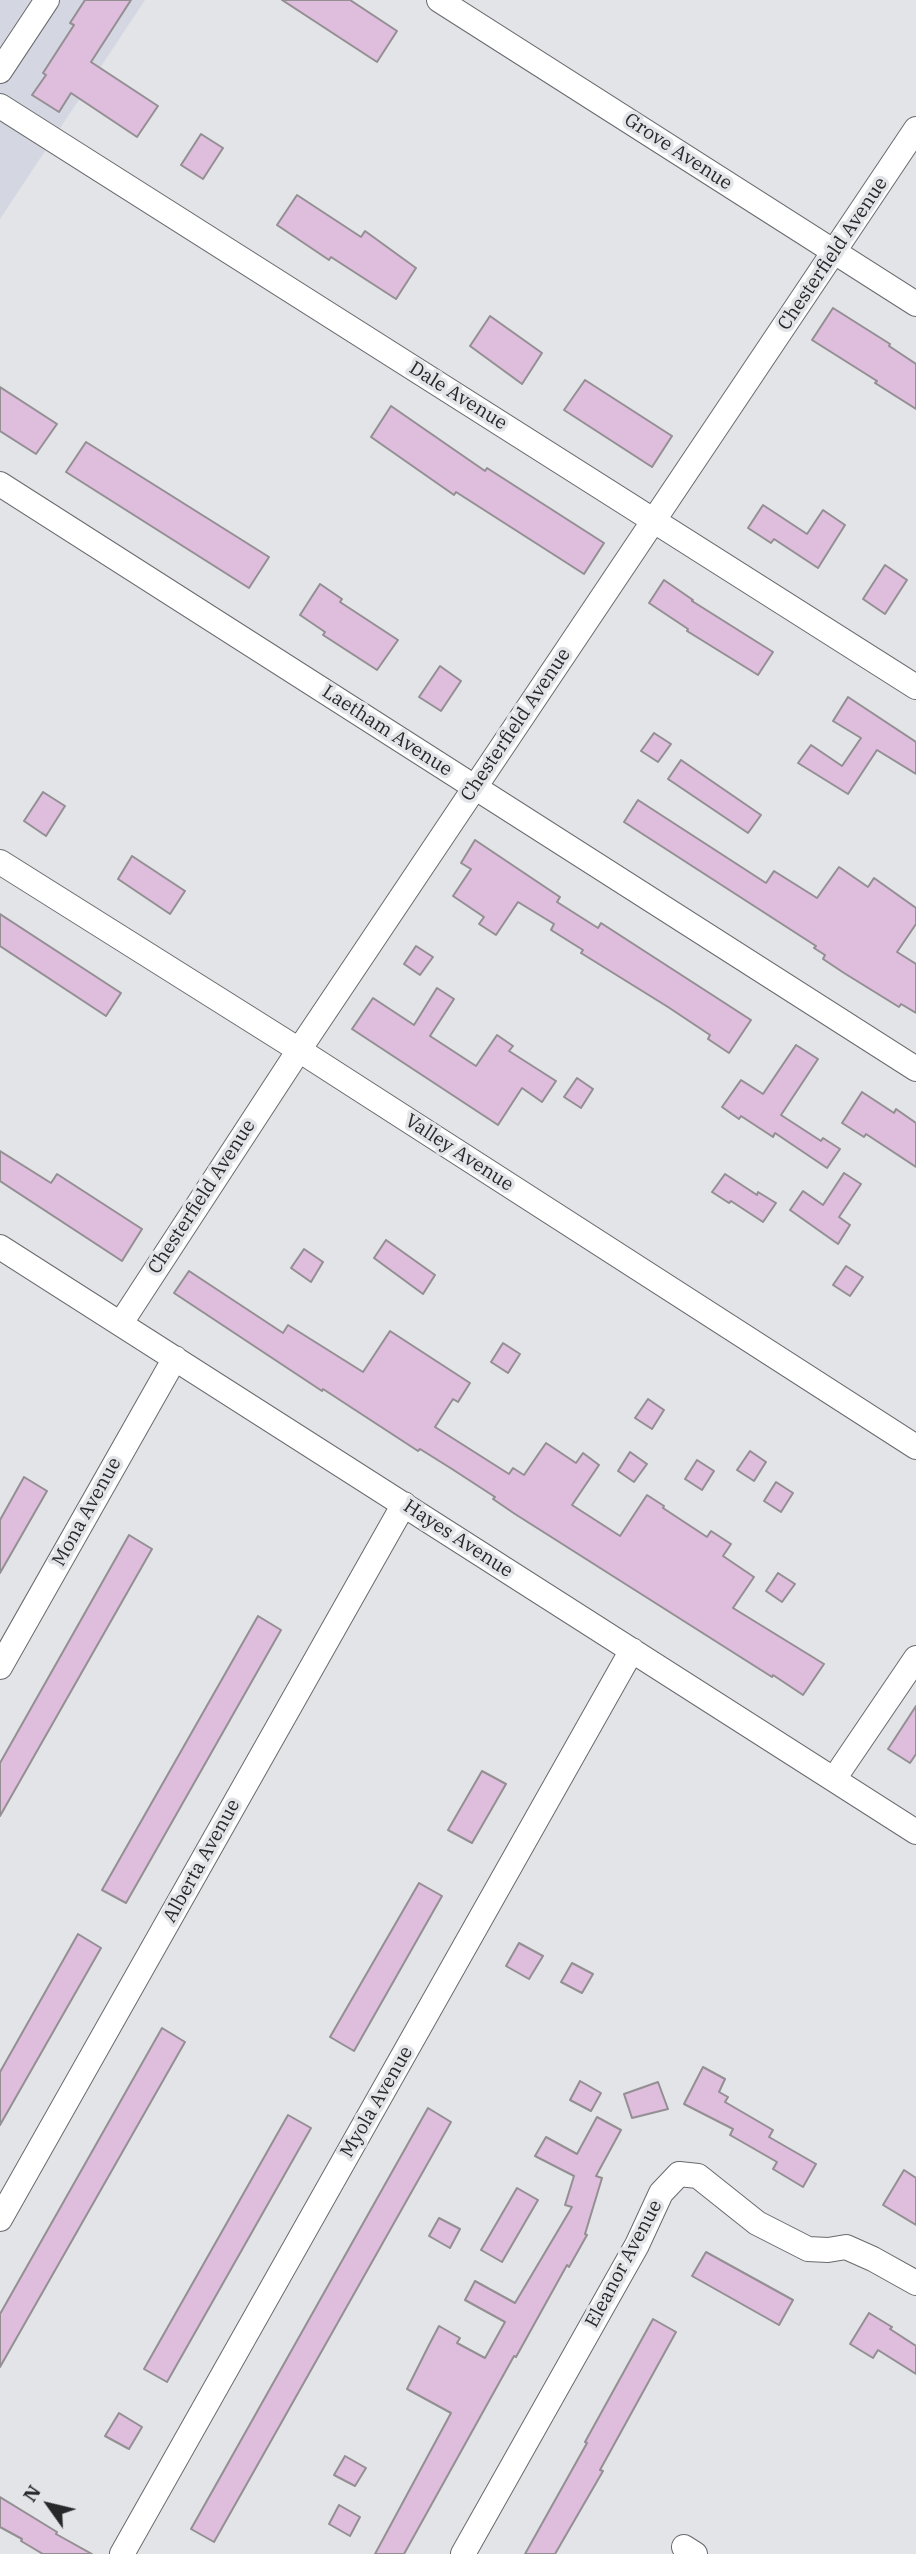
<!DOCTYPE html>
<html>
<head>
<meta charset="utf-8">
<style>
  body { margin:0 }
  #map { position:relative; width:916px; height:2554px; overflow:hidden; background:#e2e4e8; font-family:"IBM Plex Serif",serif }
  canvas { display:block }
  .north { position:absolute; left:14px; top:2470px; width:70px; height:70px; -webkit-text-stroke:5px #e2e4e8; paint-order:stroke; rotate:304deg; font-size:19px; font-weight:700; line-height:28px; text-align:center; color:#272829 }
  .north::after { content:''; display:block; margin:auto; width:24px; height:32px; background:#272829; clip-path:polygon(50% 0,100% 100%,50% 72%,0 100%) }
</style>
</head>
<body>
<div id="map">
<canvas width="916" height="2554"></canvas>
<div class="north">N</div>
</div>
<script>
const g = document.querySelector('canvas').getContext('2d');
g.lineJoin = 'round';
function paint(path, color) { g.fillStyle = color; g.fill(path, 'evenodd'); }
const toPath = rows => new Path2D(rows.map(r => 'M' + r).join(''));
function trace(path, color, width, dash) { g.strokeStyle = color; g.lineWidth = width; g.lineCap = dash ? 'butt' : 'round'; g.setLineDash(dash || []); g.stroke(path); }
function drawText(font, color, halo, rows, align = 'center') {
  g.font = font + ' "IBM Plex Serif",serif'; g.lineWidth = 7; g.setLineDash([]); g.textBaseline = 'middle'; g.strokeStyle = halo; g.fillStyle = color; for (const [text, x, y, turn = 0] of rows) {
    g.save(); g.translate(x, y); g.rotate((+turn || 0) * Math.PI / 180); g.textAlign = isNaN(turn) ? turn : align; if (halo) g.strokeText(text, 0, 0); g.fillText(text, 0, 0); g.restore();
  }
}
paint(toPath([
  [0,0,145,0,0,219]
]), '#d4d7e2');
const building = toPath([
  [85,0,131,0,91,62,158,106,137,137,71,93,59,112,32,95,46,75,43,73,74,25,70,23,85,0],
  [282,0,350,0,397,31,377,62,282,0],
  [201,134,223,148,203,179,181,165,201,134],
  [297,195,361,237,365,231,416,268,396,299,331,257,329,260,277,225,297,195],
  [833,308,890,344,889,346,916,364,916,409,875,383,877,381,812,340,833,308],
  [490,316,542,353,522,384,470,346,490,316],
  [585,380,672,436,652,467,564,410,585,380],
  [0,387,57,424,36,454,0,431,0,387],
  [391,406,485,471,487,468,604,543,584,574,456,492,454,495,371,437,391,406],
  [86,442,269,557,249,588,66,472,86,442],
  [763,505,807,534,823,510,845,525,818,568,774,539,771,543,748,528,763,505],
  [885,565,907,580,885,614,863,599,885,565],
  [664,580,693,600,692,601,773,652,758,675,687,631,688,629,649,603,664,580],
  [320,584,342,599,340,602,398,640,377,670,323,635,325,632,300,615,320,584],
  [440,666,461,681,441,711,419,697,440,666],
  [848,697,916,742,916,774,877,750,848,794,798,763,811,745,842,766,861,738,833,721,848,697],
  [654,733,671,744,658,762,641,751,654,733],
  [681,760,761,815,748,833,668,779,681,760],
  [43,792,65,806,46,836,24,821,43,792],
  [638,800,766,883,774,871,817,898,839,867,868,887,874,878,916,908,916,924,897,952,916,964,916,1013,901,1004,899,1007,844,973,823,959,825,955,814,948,816,946,624,822,638,800],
  [475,840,560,897,557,902,598,928,601,923,751,1020,729,1053,708,1039,710,1035,668,1007,581,953,583,950,551,930,554,924,518,902,496,935,479,924,484,917,453,896,471,869,461,863,475,840],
  [132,856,185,891,170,914,118,879,132,856],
  [0,914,121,993,106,1016,0,946,0,914],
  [416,946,433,957,420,975,404,964,416,946],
  [437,988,454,999,430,1036,476,1066,497,1035,513,1046,509,1051,556,1081,542,1102,522,1088,498,1125,352,1029,373,998,414,1025,437,988],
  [796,1045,818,1059,781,1115,821,1141,823,1138,840,1149,827,1168,775,1133,773,1137,741,1116,739,1119,722,1107,741,1080,763,1094,796,1045],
  [577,1078,593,1089,581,1108,564,1097,577,1078],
  [862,1092,894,1113,896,1109,916,1123,916,1167,866,1134,864,1137,842,1123,862,1092],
  [0,1151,51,1183,57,1174,142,1229,122,1261,0,1181,0,1151],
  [844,1173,861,1184,839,1217,850,1225,838,1244,790,1210,803,1191,823,1205,844,1173],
  [725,1174,757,1195,758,1192,776,1203,763,1222,731,1201,729,1203,712,1192,725,1174],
  [386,1240,435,1275,423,1294,374,1258,386,1240],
  [304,1249,323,1262,311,1282,291,1268,304,1249],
  [846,1266,863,1277,850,1296,833,1285,846,1266],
  [189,1271,283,1333,288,1325,363,1372,390,1331,470,1383,458,1402,453,1399,435,1427,509,1474,513,1468,524,1475,546,1443,576,1463,583,1453,599,1465,572,1505,620,1536,647,1495,664,1506,663,1508,707,1537,711,1531,731,1544,723,1556,754,1577,733,1608,824,1664,803,1695,773,1675,772,1677,515,1514,493,1499,495,1497,452,1469,420,1449,418,1451,323,1389,322,1391,174,1293,189,1271],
  [503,1343,520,1354,508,1373,491,1362,503,1343],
  [648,1399,664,1410,652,1429,635,1418,648,1399],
  [750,1451,766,1462,754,1481,737,1470,750,1451],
  [630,1452,647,1464,634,1482,618,1471,630,1452],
  [697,1460,714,1471,702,1490,685,1479,697,1460],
  [24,1477,47,1491,0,1573,0,1520,24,1477],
  [776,1482,793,1493,781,1512,764,1501,776,1482],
  [129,1535,152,1549,0,1816,0,1763,129,1535],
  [778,1573,795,1584,782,1602,766,1591,778,1573],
  [258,1616,281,1630,126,1903,102,1890,258,1616],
  [916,1706,916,1754,910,1763,888,1749,916,1706],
  [482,1771,506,1784,472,1843,448,1830,482,1771],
  [419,1883,442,1896,354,2051,330,2037,419,1883],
  [78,1934,101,1948,0,2125,0,2072,78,1934],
  [519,1943,543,1956,529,1979,506,1966,519,1943],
  [572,1963,593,1974,582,1993,561,1982,572,1963],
  [162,2028,185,2042,0,2367,0,2314,162,2028],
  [703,2067,725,2079,719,2092,728,2097,725,2102,773,2130,769,2137,816,2164,803,2187,773,2169,777,2162,730,2135,733,2129,684,2104,703,2067],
  [580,2081,601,2093,591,2111,570,2100,580,2081],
  [658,2082,668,2109,632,2118,624,2094,658,2082],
  [428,2108,451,2122,214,2542,191,2529,428,2108],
  [288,2115,311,2128,167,2382,144,2369,288,2115],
  [597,2117,621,2130,596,2176,602,2178,585,2234,587,2235,569,2267,567,2265,516,2357,514,2356,404,2554,375,2554,451,2413,407,2389,429,2345,439,2326,460,2338,457,2343,485,2358,505,2322,465,2300,475,2281,515,2303,572,2207,565,2205,574,2176,535,2156,546,2137,577,2154,597,2117],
  [904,2170,916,2178,916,2225,883,2205,904,2170],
  [517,2188,538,2200,502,2262,481,2250,517,2188],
  [439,2218,460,2229,450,2248,429,2236,439,2218],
  [706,2252,793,2300,779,2325,692,2276,706,2252],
  [869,2313,892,2327,890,2329,916,2346,916,2374,878,2350,873,2358,850,2344,869,2313],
  [653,2319,676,2332,600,2470,603,2471,555,2554,525,2554,587,2443,585,2442,653,2319],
  [119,2413,142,2427,129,2449,105,2436,119,2413],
  [345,2456,366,2468,355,2486,334,2475,345,2456],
  [0,2497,57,2532,56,2534,92,2554,43,2554,21,2541,22,2539,0,2527,0,2497],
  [339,2505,360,2517,350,2536,329,2524,339,2505]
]);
paint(building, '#dfbddd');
trace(building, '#938f92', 2);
const minor = toPath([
  [439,0,916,304],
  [0,71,47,0],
  [0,106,916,687],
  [0,484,916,1069],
  [0,862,299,1050,916,1447],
  [0,1247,916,1832],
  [121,1323,299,1050,916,129],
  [0,1667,175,1358],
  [834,1779,916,1658],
  [0,2219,404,1504],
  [684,2547,695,2554],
  [122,2554,632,1650],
  [463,2554,637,2245,661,2193,679,2174,698,2176,757,2223,808,2249,828,2250,846,2247,873,2259,916,2283]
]);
trace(minor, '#696a6d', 26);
trace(minor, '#fff', 24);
drawText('19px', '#272829', '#e2e4e8', [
  ["Grove Avenue",678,152,33],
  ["Chesterfield Avenue",833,254,-56],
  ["Dale Avenue",458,396,32],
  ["Chesterfield Avenue",516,725,-56],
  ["Laetham Avenue",387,731,33],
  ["Valley Avenue",459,1153,33],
  ["Chesterfield Avenue",202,1197,-57],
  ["Mona Avenue",87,1512,-61],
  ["Hayes Avenue",458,1539,33],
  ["Alberta Avenue",202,1861,-61],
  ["Myola Avenue",377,2102,-60],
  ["Eleanor Avenue",624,2264,-62]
]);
</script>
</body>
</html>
